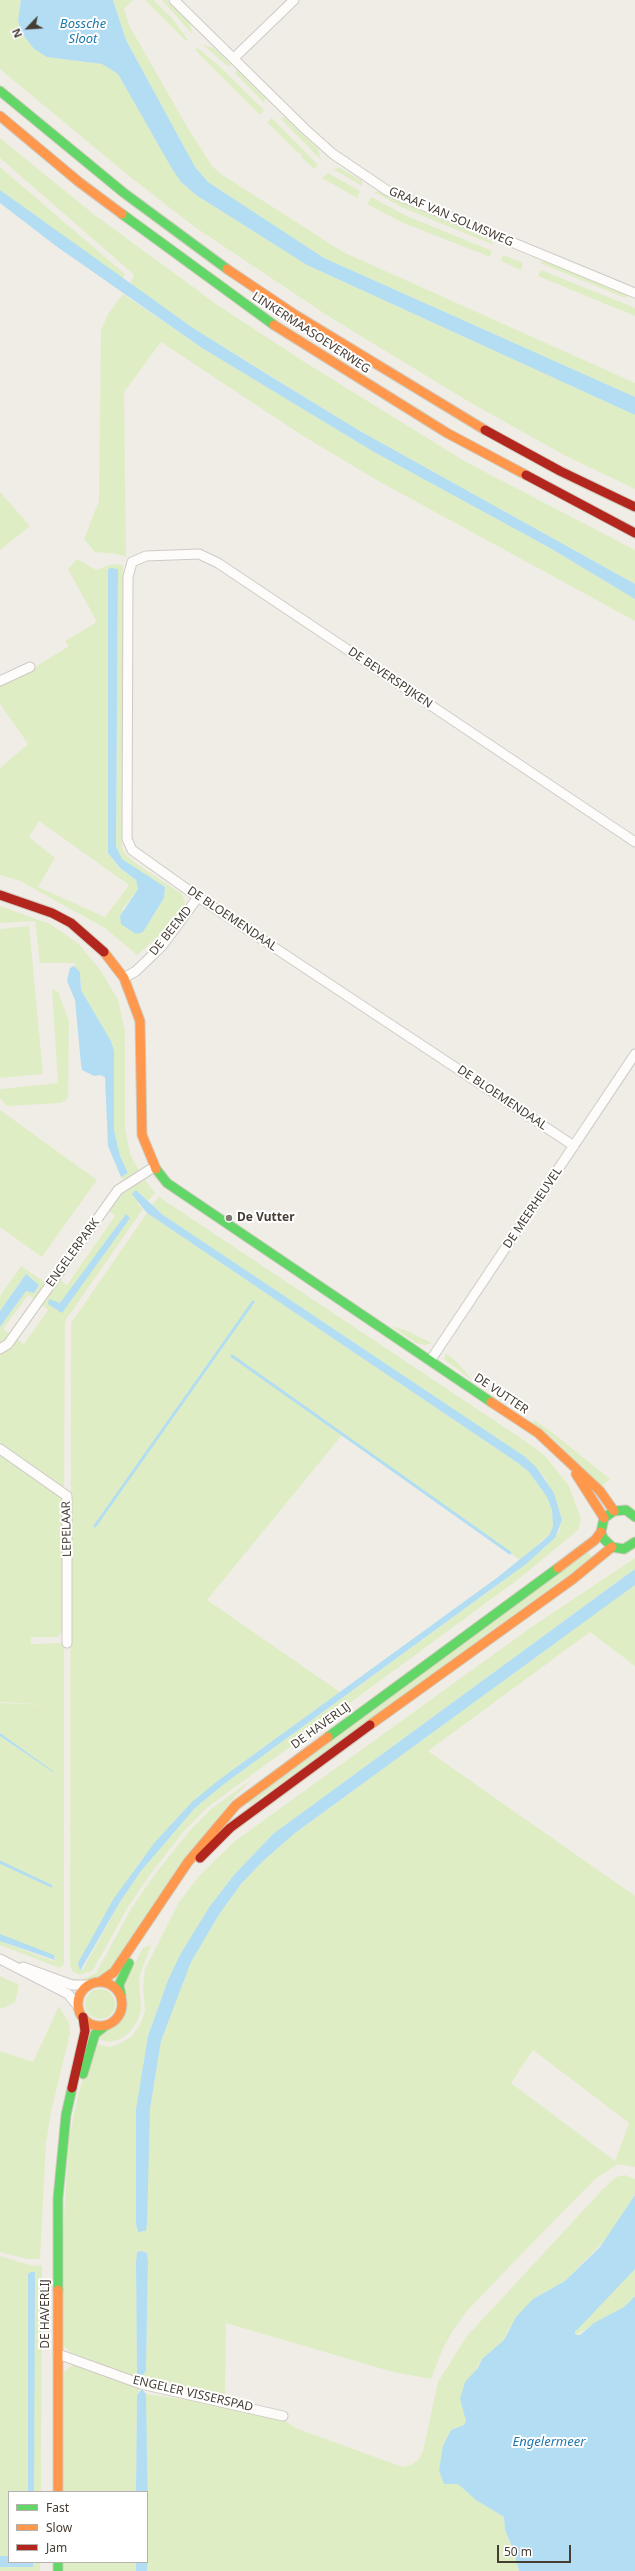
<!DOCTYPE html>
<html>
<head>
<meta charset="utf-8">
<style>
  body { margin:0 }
  #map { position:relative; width:635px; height:2571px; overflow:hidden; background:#f0ede7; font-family:"Noto Sans",sans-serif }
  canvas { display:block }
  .legend { position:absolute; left:8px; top:2491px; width:140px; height:72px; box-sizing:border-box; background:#fff; border:1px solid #b5b1ad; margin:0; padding:5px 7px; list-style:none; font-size:12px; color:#463d33 }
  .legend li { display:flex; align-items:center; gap:8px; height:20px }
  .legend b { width:20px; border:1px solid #b5b1ad }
  .north { position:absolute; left:8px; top:8px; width:40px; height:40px; -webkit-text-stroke:3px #fff; paint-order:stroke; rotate:245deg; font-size:11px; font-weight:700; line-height:16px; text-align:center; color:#463d33 }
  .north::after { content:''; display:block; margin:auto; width:14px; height:18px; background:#463d33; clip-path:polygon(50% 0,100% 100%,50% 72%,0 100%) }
  .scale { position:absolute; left:497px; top:2545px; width:74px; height:18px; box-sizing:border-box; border:2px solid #463d33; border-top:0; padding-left:5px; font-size:12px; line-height:14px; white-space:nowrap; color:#463d33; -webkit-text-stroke:3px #fff; paint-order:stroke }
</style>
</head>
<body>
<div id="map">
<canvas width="635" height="2571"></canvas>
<ul class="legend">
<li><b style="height:5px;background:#63d668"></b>Fast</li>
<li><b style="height:5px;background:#ff974d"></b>Slow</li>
<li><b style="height:5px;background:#b3261e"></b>Jam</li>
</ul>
<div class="north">N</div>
<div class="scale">50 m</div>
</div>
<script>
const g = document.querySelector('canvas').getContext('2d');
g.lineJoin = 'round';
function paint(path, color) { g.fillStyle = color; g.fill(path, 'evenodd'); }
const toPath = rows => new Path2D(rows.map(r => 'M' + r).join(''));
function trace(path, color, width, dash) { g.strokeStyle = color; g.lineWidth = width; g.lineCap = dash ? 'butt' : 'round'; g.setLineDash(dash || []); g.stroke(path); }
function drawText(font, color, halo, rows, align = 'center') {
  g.font = font + ' "Noto Sans",sans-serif'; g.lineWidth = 4; g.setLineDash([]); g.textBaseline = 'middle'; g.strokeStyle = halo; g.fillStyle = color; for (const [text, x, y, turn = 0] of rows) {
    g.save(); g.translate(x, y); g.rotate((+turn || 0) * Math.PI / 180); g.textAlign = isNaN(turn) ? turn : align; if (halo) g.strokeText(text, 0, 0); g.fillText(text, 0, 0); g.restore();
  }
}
paint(toPath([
  [0,0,21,0,18,20,21,32,34,49,47,57,102,64,118,74,181,182,196,195,307,265,635,415,635,489,566,456,471,403,328,316,196,228,129,176,0,69],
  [113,0,133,0,124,9,130,27,186,125,212,166,221,174,343,252,635,383,635,397,324,258,208,182,195,167,126,40],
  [145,0,153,0,171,17,188,40,186,41],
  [162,0,166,0,190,23,192,34],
  [203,45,214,48,231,65,229,67],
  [198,48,221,68,264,110,260,115,195,50],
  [237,70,265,98,264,103,235,73],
  [284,117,318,149,321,160,280,118],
  [272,118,318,165,314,169,301,157,301,152,299,154,267,122],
  [0,138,92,213,219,306,303,361,466,462,635,550,635,584,360,431,193,328,130,284,134,276,132,273,0,158],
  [0,167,125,274,123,279,0,190],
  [340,168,362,181,362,186,333,169],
  [328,173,360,191,357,198,322,178],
  [377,191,492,241,494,245,403,208,374,192],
  [371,197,407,216,492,251,490,257,401,222,367,204],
  [503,255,523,263,521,270,501,261],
  [544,261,628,295,628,296,625,298,540,263],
  [541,270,635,308,635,316,538,276],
  [123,294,202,348,374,452,550,548,635,599,635,621,380,482,300,434,161,342,124,392,126,557,117,554,95,552,84,539,99,501,101,330,108,314],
  [0,492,30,526,0,550],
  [77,559,96,570,112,564,123,565,122,848,125,854,138,865,182,894,185,902,184,907,158,937,137,955,105,928,20,881,0,875,0,768,28,744,0,704,0,683,24,674,69,646,65,641,97,622,68,569],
  [108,569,118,569,116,846,122,859,165,887,164,898,143,932,122,910,138,889,136,880,119,868,108,853],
  [39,821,129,885,105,917,38,887,55,858,29,837],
  [0,906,50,924,78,943,101,971,118,1000,125,1031,125,1128,130,1154,140,1172,122,1180,121,1177,128,1173,120,1156,114,1130,114,1051,111,1041,81,990,80,972,74,966,76,963,40,963,35,921,0,923],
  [29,926,43,1074,0,1078,0,929],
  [52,989,58,992,69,1021,68,1098,61,1103,7,1106,0,1098,0,1089,58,1083],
  [0,1110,97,1180,42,1257,0,1227],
  [144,1179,155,1193,148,1201,138,1191,138,1204,143,1209,65,1321,64,1490,0,1445,0,1353,9,1349,16,1339,24,1344,48,1310,41,1304,59,1279,67,1285,115,1216,109,1211,122,1193],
  [159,1197,531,1445,546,1457,569,1486,581,1519,578,1530,520,1578,208,1807,184,1831,149,1876,128,1907,93,1970,80,1975,72,1971,70,1965,71,1323,147,1213,518,1463,529,1472,547,1497,552,1510,553,1526,550,1534,520,1560,342,1435,207,1600,340,1692,220,1779,175,1820,136,1867,78,1965,80,1970,83,1969,120,1902,141,1871,195,1808,224,1784,502,1582,548,1545,560,1530,546,1479,524,1456,163,1215,152,1205],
  [21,1266,46,1283,35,1300,28,1295,3,1329,10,1334,0,1344,0,1327,26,1291,34,1293,39,1285,26,1274,0,1311,0,1296],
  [391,1326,405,1330,432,1343,425,1345,416,1343],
  [446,1353,457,1362,473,1381,444,1359],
  [534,1420,549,1430,610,1479,600,1487,558,1443,534,1424],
  [0,1454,60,1495,63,1502,64,1629,58,1637,31,1637,31,1644,64,1643,64,1964,60,1968,0,1945,0,1941,53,1961,56,1958,0,1934,0,1736,53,1771,0,1733,0,1703,50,1705,0,1702],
  [588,1552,592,1558,250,1805,248,1803],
  [635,1558,635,1569,273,1834,234,1875,210,1906,168,1980,148,2036,136,2109,136,2223,137,2230,144,2233,150,2109,161,2041,191,1962,220,1913,241,1884,263,1861,295,1833,635,1585,635,1666,590,1632,428,1751,635,1896,635,2167,618,2164,596,2178,511,2265,467,2311,454,2329,443,2348,431,2379,393,2372,226,2323,225,2397,140,2380,72,2353,63,2346,62,2248,69,2138,79,2091,95,2044,110,2047,121,2043,132,2036,141,2023,145,2010,143,1988,145,1969,179,1902,200,1875,235,1841,533,1626],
  [533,2050,629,2123,615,2161,511,2083],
  [140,2251,147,2253,148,2261,146,2371,140,2378,137,2375,136,2262,137,2252],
  [251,1780,231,1801,112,1971,98,1978,81,1982,72,1982,73,1978,81,1980,96,1973,131,1909,152,1878,190,1830,211,1809],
  [151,1945,139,1977,141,2010,137,2022,129,2033,120,2039,110,2042,96,2039,106,2030,117,2025,124,2017,126,2006,125,1983,143,1948],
  [0,1976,19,1985,15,2002,4,2008,0,2008],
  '85 2004a15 15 0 1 1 30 0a15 15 0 1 1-30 0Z',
  [59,2006,69,2023,70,2033,51,2112,46,2143,40,2259,27,2259,0,2252,0,2051,33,2062],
  [625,2175,635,2179,635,2195,608,2237,565,2281,533,2299,508,2330,504,2340,482,2359,460,2399,466,2421,464,2425,451,2430,451,2482,458,2484,476,2500,504,2517,505,2530,513,2549,519,2571,147,2571,146,2394,223,2405,283,2420,298,2429,397,2465,405,2467,412,2464,418,2460,423,2451,438,2382,467,2336,603,2189,616,2177],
  [0,2256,33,2266,42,2265,41,2492,34,2492,33,2272,30,2492,9,2492,9,2562,33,2567,33,2562,40,2562,40,2571,0,2571],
  [635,2269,635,2296,624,2307,576,2335,576,2328],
  [73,2365,80,2365,140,2389,137,2395,136,2492,62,2492,63,2372],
  [61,2562,136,2562,136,2571,61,2571]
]), '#dfedc4');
paint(toPath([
  [21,0,113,0,126,40,195,167,208,182,324,258,635,397,635,415,307,265,196,195,181,182,171,167,118,74,102,64,47,57,34,49,21,32,18,20],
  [0,190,193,328,270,376,360,431,635,584,635,599,550,548,374,452,202,348,56,246,0,203],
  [111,568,118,569,116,846,122,859,165,887,164,898,143,932,136,934,121,924,120,916,138,889,136,880,120,868,108,853,108,569],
  [74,966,80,972,81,990,111,1041,114,1051,114,1130,120,1156,128,1173,121,1177,108,1146,105,1077,100,1075,94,1076,82,1070,81,1064,75,1000,67,981,70,968],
  [136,1190,163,1215,524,1456,536,1467,554,1493,562,1520,555,1538,526,1564,224,1784,195,1808,141,1871,120,1902,80,1971,78,1963,114,1898,155,1842,192,1802,220,1779,498,1577,544,1540,550,1534,553,1526,552,1510,547,1497,529,1472,518,1463,147,1213,132,1194],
  [126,1214,130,1218,62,1313,48,1304,49,1299,60,1303],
  [26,1274,39,1285,34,1293,26,1291,0,1327,0,1311],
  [635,1569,635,1585,295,1833,263,1861,241,1884,220,1913,191,1962,161,2041,150,2109,147,2223,146,2231,138,2232,136,2224,136,2109,148,2036,168,1980,180,1955,210,1906,234,1875,273,1834],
  [0,1733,53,1771,53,1772,0,1736],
  [0,1934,54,1955,55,1960,0,1941],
  [635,2195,635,2269,575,2332,576,2335,580,2335,594,2323,624,2307,635,2296,635,2571,519,2571,513,2549,505,2530,504,2517,476,2500,458,2484,444,2484,439,2470,443,2446,451,2430,464,2425,466,2421,460,2399,465,2382,478,2368,482,2359,504,2340,516,2317,533,2299,565,2281,600,2247],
  [141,2251,147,2253,148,2261,146,2371,140,2379,137,2375,136,2262,137,2252],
  [31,2272,35,2272,34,2492,28,2492,28,2274],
  [142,2389,146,2394,148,2517,147,2571,136,2571,136,2562,147,2562,147,2492,136,2492,137,2395],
  [0,2556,9,2556,9,2562,33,2562,33,2567,0,2567]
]), '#b2ddf3');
trace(toPath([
  [232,1356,510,1553],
  [95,1526,253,1302],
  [0,1862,51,1886]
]), '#b2ddf3', 3);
const street = toPath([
  [174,0,305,129,333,154,388,191,635,293],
  [234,58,294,0],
  [0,681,30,667],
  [124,978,136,971,162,946,198,897],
  [574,1146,198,897,132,850,127,839,128,577,132,562,146,556,199,554,218,563,635,842],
  [0,1349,8,1344,118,1190,154,1167],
  [430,1361,635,1054],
  [0,1449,67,1496,67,1643],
  [0,1959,68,1994,78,2006],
  [23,1967,72,1985,89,1985],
  [58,2354,141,2384,283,2416]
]);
const fast = toPath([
  [0,91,124,193,227,269],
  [122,214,274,325],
  [156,1169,167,1183,491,1402],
  [635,1517,626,1510,614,1511,604,1518,601,1532,603,1538,612,1547,624,1549,635,1542],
  [328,1737,558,1568],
  [121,1995,119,1985,129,1963],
  [83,2074,95,2034,105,2026],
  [58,2290,58,2198,66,2115,72,2088],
  [58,2562,58,2571]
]);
const slow = toPath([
  [0,116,79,182,122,214],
  [227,269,294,314,485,430],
  [274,325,447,433,526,475],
  [104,952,124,978,140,1021,142,1135,156,1169],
  [491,1402,538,1433,600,1491,614,1511],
  [576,1474,604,1518],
  [558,1568,595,1540,601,1532],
  [370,1725,573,1579,612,1547],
  [100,1982,114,1972,188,1862,236,1805,328,1737],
  '78 2004a22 22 0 1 1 44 0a22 22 0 1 1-44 0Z',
  [58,2290,58,2492]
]);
const jam = toPath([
  [485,430,560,471,635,507],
  [526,475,635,533],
  [0,895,52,913,71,923,104,952],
  [200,1858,230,1828,370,1725],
  [72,2088,85,2031,83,2017]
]);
trace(street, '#cecac5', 11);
trace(fast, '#d1cbbe', 11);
trace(slow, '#d1cbbe', 11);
trace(jam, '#d1cbbe', 11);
trace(street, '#fdfcfb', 9);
trace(fast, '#63d668', 9);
trace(slow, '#ff974d', 9);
trace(jam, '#b3261e', 9);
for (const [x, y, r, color] of [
  [229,1218,4,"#827b72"]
]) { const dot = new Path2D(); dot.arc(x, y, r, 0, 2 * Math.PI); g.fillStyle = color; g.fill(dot); trace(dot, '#fff', 1.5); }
drawText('12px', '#463d33', '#fff', [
  ["GRAAF VAN SOLMSWEG",451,217,23],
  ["LINKERMAASOEVERWEG",311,333,33],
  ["DE BEVERSPIJKEN",390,678,34],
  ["DE BLOEMENDAAL",232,919,34],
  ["DE BEEMD",171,931,-51],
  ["DE BLOEMENDAAL",502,1098,34],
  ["DE MEERHEUVEL",533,1208,-56],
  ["ENGELERPARK",73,1253,-54],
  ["DE VUTTER",501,1394,34],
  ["LEPELAAR",67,1529,-91],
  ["DE HAVERLIJ",321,1726,-36],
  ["DE HAVERLIJ",46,2314,-90],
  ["ENGELER VISSERSPAD",193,2394,13]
]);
drawText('bold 12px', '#463d33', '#fff', [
  ["De Vutter",237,1218]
], 'left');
drawText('italic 13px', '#1f78ac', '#fff', [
  ["Bossche",83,24],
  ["Sloot",83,39],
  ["Engelermeer",549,2442]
]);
</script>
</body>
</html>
